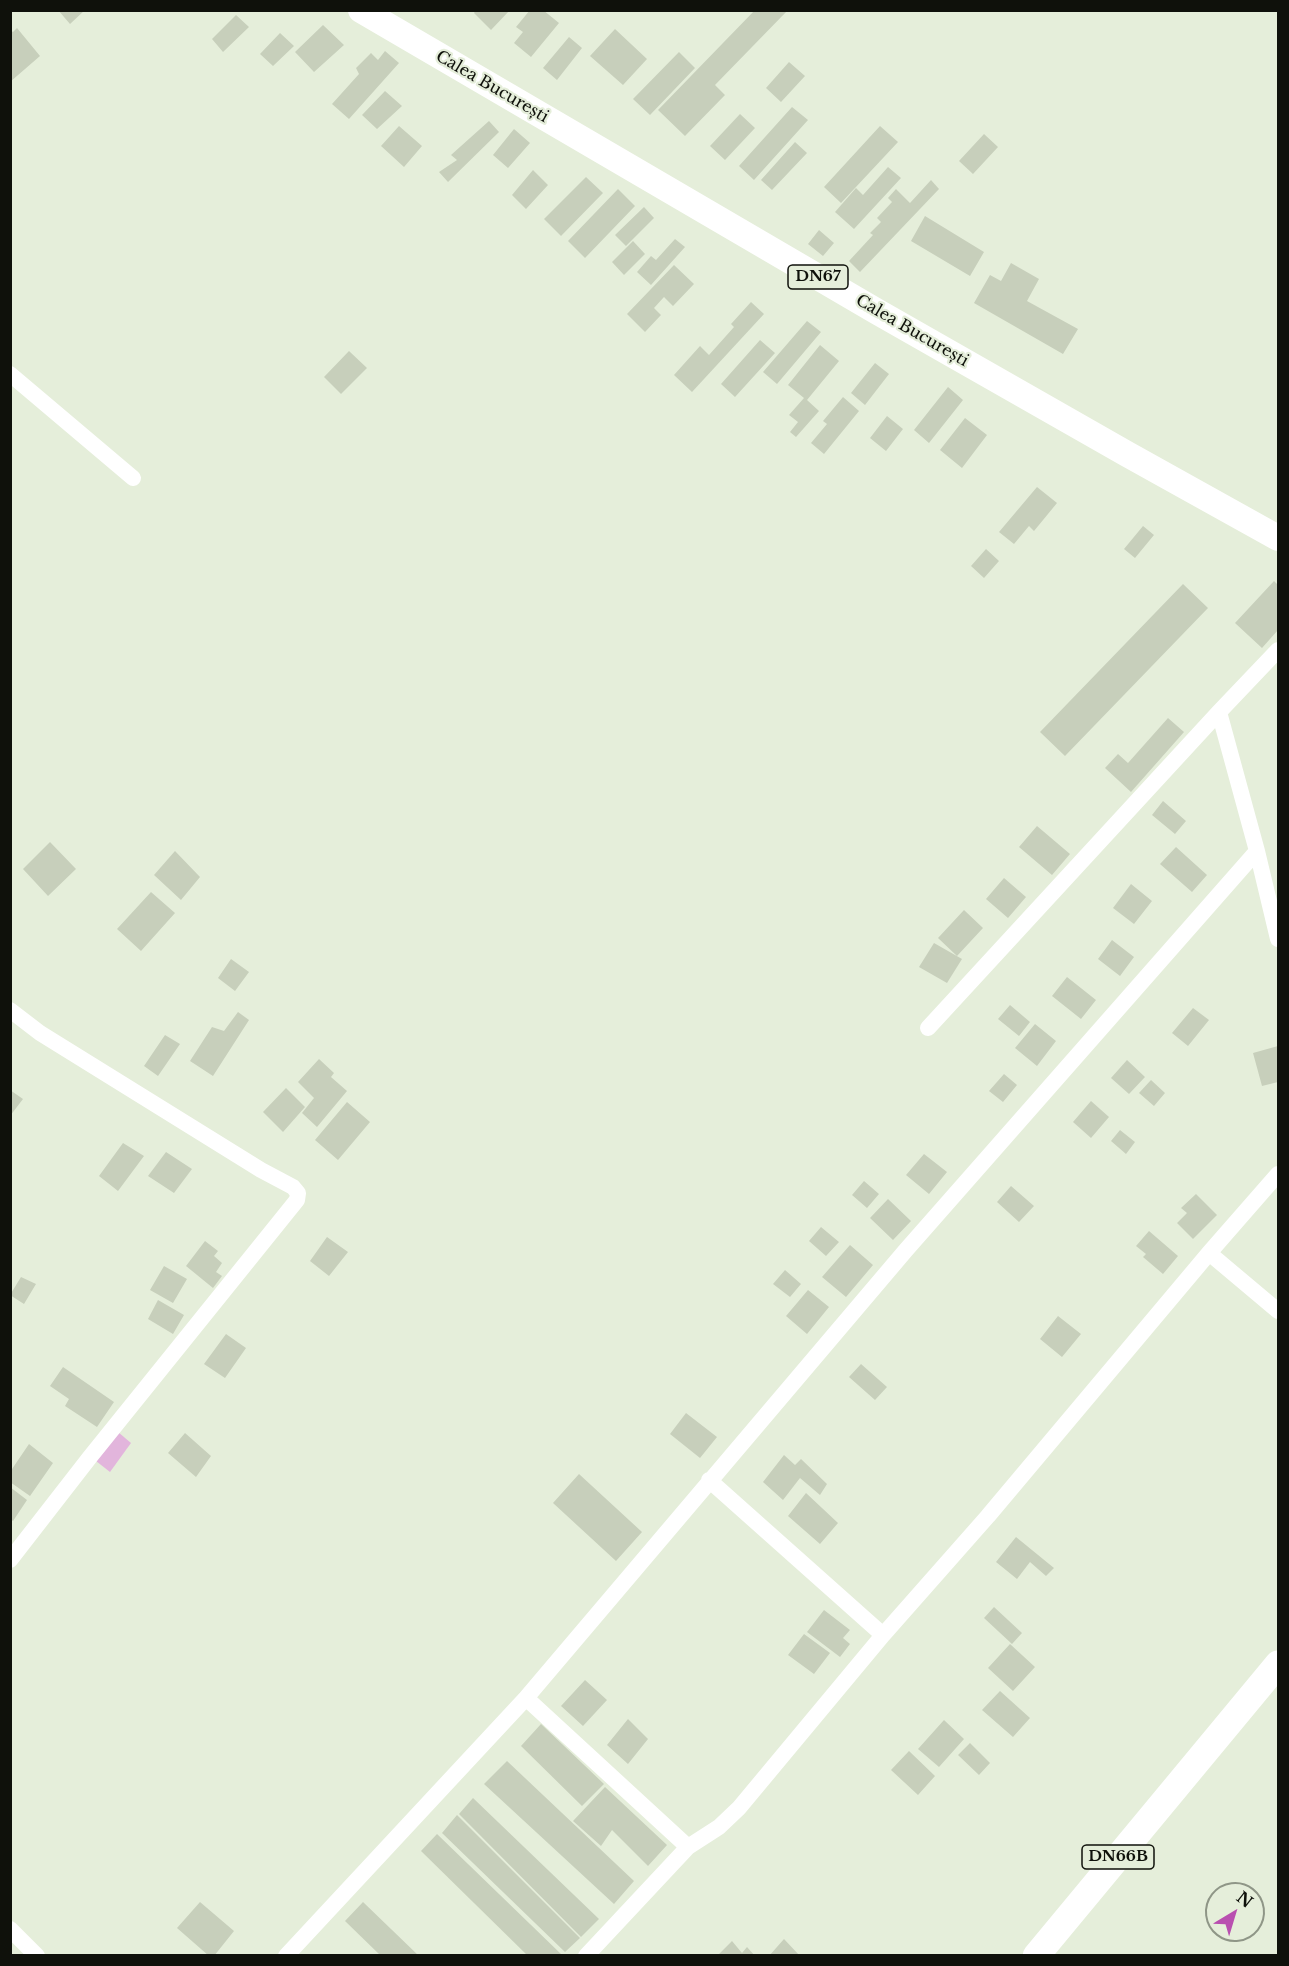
<!DOCTYPE html>
<html>
<head>
<meta charset="utf-8">
<style>
  body { margin:0 }
  #map { position:relative; width:1289px; height:1966px; overflow:hidden; background:#e5eeda; font-family:"Libre Baskerville",serif }
  canvas { display:block }
  .frame { position:absolute; inset:0; border:12px solid #0f110b; pointer-events:none }
  .north { position:absolute; left:1205px; top:1882px; width:60px; height:60px; box-sizing:border-box; background:#e5eeda; border:2px solid #8f9687; border-radius:50%; rotate:38deg; font-size:16px; font-weight:700; line-height:24px; text-align:center; color:#0f110b }
  .north::after { content:''; display:block; margin:auto; width:21px; height:27px; background:#b94fb0; clip-path:polygon(50% 0,100% 100%,50% 72%,0 100%) }
</style>
</head>
<body>
<div id="map">
<canvas width="1289" height="1966"></canvas>
<div class="frame"></div>
<div class="north">N</div>
</div>
<script>
const g = document.querySelector('canvas').getContext('2d');
g.lineJoin = 'round';
function paint(path, color) { g.fillStyle = color; g.fill(path, 'evenodd'); }
const toPath = rows => new Path2D(rows.map(r => 'M' + r).join(''));
function trace(path, color, width, dash) { g.strokeStyle = color; g.lineWidth = width; g.lineCap = dash ? 'butt' : 'round'; g.setLineDash(dash || []); g.stroke(path); }
function drawText(font, color, halo, rows, align = 'center') {
  g.font = font + ' "Libre Baskerville",serif'; g.lineWidth = 4.5; g.setLineDash([]); g.textBaseline = 'middle'; g.strokeStyle = halo; g.fillStyle = color; for (const [text, x, y, turn = 0] of rows) {
    g.save(); g.translate(x, y); g.rotate((+turn || 0) * Math.PI / 180); g.textAlign = isNaN(turn) ? turn : align; if (halo) g.strokeText(text, 0, 0); g.fillText(text, 0, 0); g.restore();
  }
}
paint(toPath([
  [118,1432,131,1443,110,1472,96,1461]
]), '#e2b5dc');
paint(toPath([
  [58,10,85,10,70,24],
  [476,10,510,10,491,30,474,13],
  [530,10,543,10,559,23,531,57,514,43,523,32,516,27],
  [755,10,788,10,715,85,725,95,685,136,658,110],
  [236,15,249,27,223,52,212,39],
  [323,25,344,45,314,72,295,52],
  [17,28,40,56,10,82,10,30,13,32],
  [615,29,647,59,623,85,590,56],
  [280,33,294,46,273,66,260,54],
  [569,37,582,48,557,80,543,68],
  [385,51,399,63,349,119,332,104,359,74,356,68,371,53,378,60],
  [679,52,695,68,650,115,633,99],
  [789,62,805,76,781,102,766,88],
  [385,91,402,106,377,129,362,115],
  [792,107,808,120,754,180,739,166],
  [740,114,755,128,725,160,710,146],
  [489,121,499,132,448,182,439,172,457,160,451,155],
  [399,126,422,146,404,167,381,146],
  [880,126,898,142,841,203,824,187],
  [514,129,530,143,508,168,493,155],
  [984,134,998,147,973,174,959,161],
  [795,142,807,153,772,190,761,180],
  [888,167,901,178,854,229,835,212,856,188,863,195],
  [533,170,548,185,526,209,512,195],
  [586,177,603,193,561,236,544,219],
  [931,180,939,189,860,272,849,261,873,235,870,233,881,222,877,218,892,202,888,198,896,189,910,203],
  [618,189,635,206,585,258,568,241],
  [644,207,654,218,626,246,615,235],
  [925,216,984,252,970,276,911,241],
  [819,230,834,243,823,256,808,244],
  [675,239,685,247,651,285,637,272,651,256,656,260],
  [633,241,645,254,624,275,612,262],
  [1011,263,1039,279,1027,301,1078,329,1063,354,974,303,990,275,1001,281],
  [674,265,694,284,673,306,664,297,654,308,661,315,645,332,627,314],
  [751,302,764,314,692,392,674,375,700,346,709,355,734,327,731,324],
  [807,321,821,332,777,384,763,372],
  [760,340,775,353,735,397,721,384],
  [820,345,839,361,807,400,819,411,796,437,790,432,798,422,789,415,804,398,788,385],
  [349,351,367,368,341,394,324,377],
  [875,363,889,374,865,405,851,393],
  [948,387,963,400,929,443,914,430],
  [843,397,859,411,824,454,811,443,827,424,823,421],
  [887,416,903,429,886,451,870,438],
  [965,418,987,435,962,468,940,450],
  [1037,487,1057,503,1034,531,1029,526,1014,544,999,532],
  [1143,526,1154,535,1135,558,1124,549],
  [986,549,999,561,984,578,971,566],
  [1274,581,1278,585,1278,630,1262,648,1235,623],
  [1183,584,1208,608,1065,756,1040,732],
  [1168,718,1184,732,1131,792,1105,768,1118,754,1128,763],
  [1163,801,1186,821,1175,834,1152,815],
  [1037,826,1070,854,1052,875,1019,847],
  [50,842,76,869,48,896,23,869],
  [1176,847,1207,875,1192,892,1160,864],
  [175,851,200,877,181,900,154,875],
  [1004,878,1026,897,1008,918,986,899],
  [1131,884,1152,901,1134,924,1113,908],
  [151,892,175,913,141,951,117,929],
  [964,910,983,928,957,956,938,938],
  [1112,940,1134,957,1120,976,1098,959],
  [934,943,962,959,947,983,919,967],
  [231,959,249,972,235,991,218,978],
  [1067,977,1096,1000,1081,1019,1052,996],
  [1010,1005,1030,1022,1019,1036,998,1019],
  [1193,1008,1209,1020,1188,1046,1172,1033],
  [238,1012,249,1020,213,1076,190,1061,212,1027,224,1031],
  [1035,1024,1056,1041,1037,1066,1015,1048],
  [165,1035,180,1044,158,1076,144,1066],
  [1278,1046,1278,1082,1262,1086,1253,1053],
  [319,1059,334,1073,331,1077,347,1091,317,1127,302,1113,314,1098,298,1082],
  [1127,1060,1145,1077,1129,1094,1111,1078],
  [1004,1074,1017,1085,1003,1102,989,1091],
  [1151,1080,1165,1093,1154,1106,1139,1093],
  [286,1088,305,1107,283,1132,263,1112],
  [10,1090,23,1099,10,1116],
  [1091,1101,1109,1117,1091,1138,1073,1122],
  [347,1102,370,1122,338,1160,315,1140],
  [1120,1130,1135,1142,1126,1154,1111,1141],
  [123,1143,144,1156,118,1191,99,1176],
  [166,1152,192,1169,174,1193,148,1176],
  [924,1154,947,1172,929,1194,906,1175],
  [864,1181,879,1194,867,1208,852,1195],
  [1011,1186,1034,1206,1019,1222,997,1202],
  [1196,1194,1217,1215,1193,1239,1177,1223,1187,1213,1181,1208],
  [888,1199,911,1221,893,1240,870,1218],
  [821,1227,839,1242,826,1256,809,1241],
  [1149,1231,1178,1256,1163,1274,1143,1257,1146,1254,1136,1246],
  [327,1237,348,1252,329,1276,310,1261],
  [205,1241,218,1251,214,1256,222,1263,216,1272,222,1276,213,1288,186,1266],
  [850,1245,873,1265,846,1297,822,1277],
  [164,1266,187,1279,173,1303,150,1290],
  [785,1270,801,1284,790,1297,773,1284],
  [21,1277,36,1284,24,1304,10,1295],
  [808,1290,829,1307,807,1334,786,1316],
  [158,1300,184,1315,173,1334,148,1319],
  [1058,1316,1081,1334,1062,1357,1040,1339],
  [226,1334,246,1348,225,1378,204,1364],
  [861,1364,887,1387,875,1400,849,1377],
  [63,1367,114,1402,97,1427,65,1406,69,1399,50,1386],
  [686,1413,717,1437,700,1458,670,1434],
  [185,1433,211,1456,196,1477,168,1453],
  [29,1444,53,1463,30,1496,10,1482,10,1472],
  [784,1455,795,1465,801,1459,827,1484,820,1495,800,1478,783,1500,763,1482],
  [579,1474,642,1532,616,1561,553,1503],
  [10,1487,27,1500,13,1521,10,1519],
  [806,1493,838,1523,820,1544,788,1516],
  [1016,1537,1054,1568,1046,1576,1030,1562,1017,1579,996,1562],
  [994,1607,1022,1633,1012,1644,984,1618],
  [824,1610,850,1630,843,1638,850,1644,840,1657,807,1632],
  [804,1634,830,1653,814,1674,788,1655],
  [1010,1644,1035,1667,1013,1691,988,1668],
  [585,1680,607,1700,583,1726,561,1706],
  [1000,1691,1030,1718,1013,1737,982,1710],
  [628,1719,648,1739,628,1764,607,1745],
  [944,1720,964,1739,939,1767,918,1749],
  [541,1724,604,1784,582,1806,521,1746],
  [970,1743,990,1763,979,1775,958,1755],
  [909,1751,935,1776,918,1795,891,1770],
  [507,1761,634,1881,614,1904,484,1784],
  [605,1787,667,1845,648,1866,612,1830,601,1846,573,1821],
  [473,1798,599,1919,581,1937,459,1814],
  [457,1815,580,1938,565,1952,442,1833],
  [437,1834,561,1954,560,1956,528,1956,421,1851],
  [200,1902,234,1931,214,1956,209,1956,177,1928],
  [363,1902,419,1956,381,1956,345,1921],
  [784,1939,800,1956,769,1956],
  [732,1941,742,1953,747,1947,755,1956,717,1956]
]), '#c7cfbb');
trace(toPath([
  [10,374,133,478],
  [1219,712,1257,851,1278,939],
  [10,1010,40,1033,261,1170,293,1187,298,1193,297,1200,90,1457,10,1560],
  [928,1028,1219,712,1278,650],
  [1209,1253,1278,1311],
  [709,1480,883,1635],
  [526,1698,688,1847],
  [10,1929,37,1956],
  [286,1956,526,1698,906,1250,1257,851],
  [586,1956,688,1847,719,1827,739,1808,883,1635,988,1516,1209,1253,1278,1174]
]), '#fff', 16);
trace(toPath([
  [361,10,876,311,1127,454,1278,538]
]), '#fff', 26);
trace(toPath([
  [1036,1956,1278,1664]
]), '#fff', 27);
for (const [x, y, w] of [
  [818,277,60],
  [1118,1857,72]
]) { const box = new Path2D(); box.roundRect(x - w / 2, y - 12, w, 24, 4.5); g.fillStyle = '#e5eeda'; g.fill(box); trace(box, '#0f110b', 1.5); }
drawText('bold 15px', '#0f110b', null, [
  ["DN67",818,277],
  ["DN66B",1118,1857]
]);
drawText('16px', '#0f110b', '#e5eeda', [
  ["Calea București",492,87,30],
  ["Calea București",912,331,30]
]);
</script>
</body>
</html>
